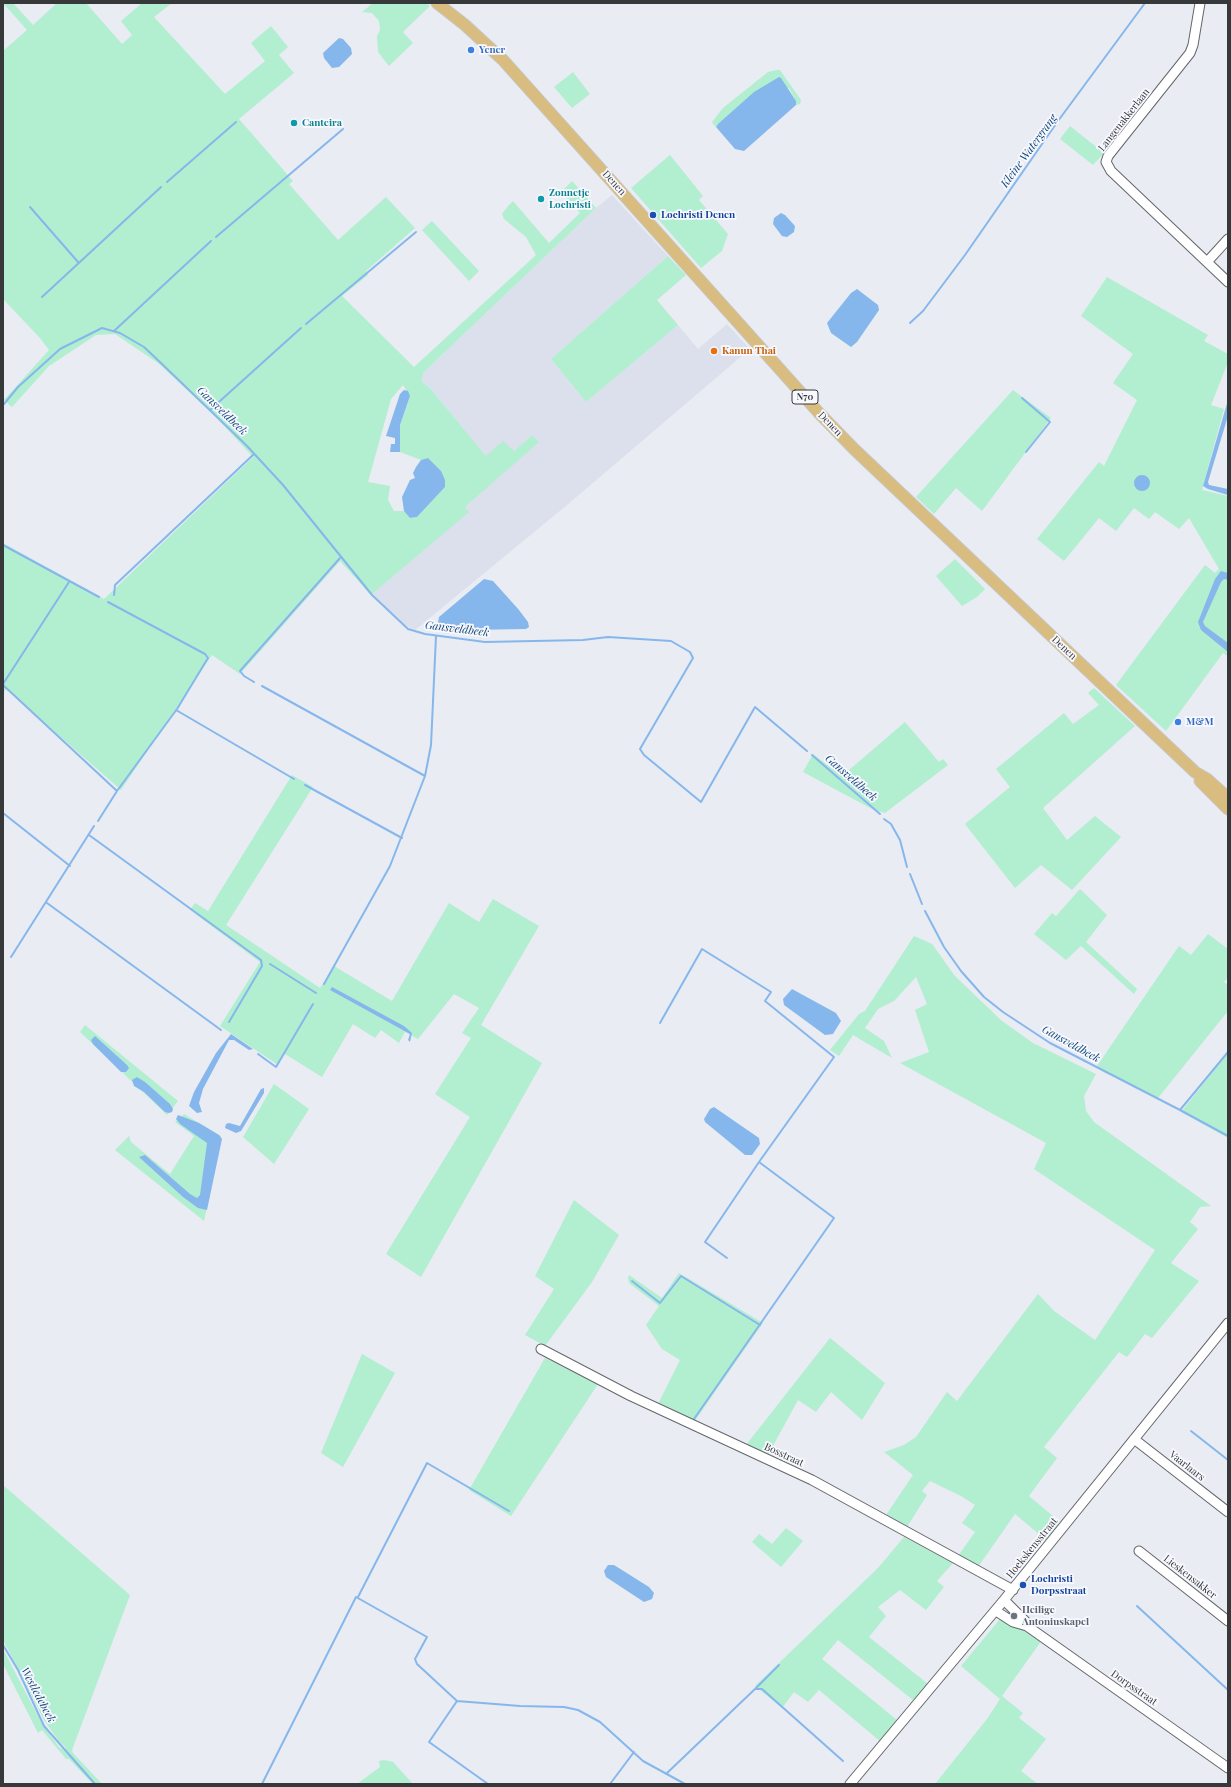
<!DOCTYPE html>
<html>
<head>
<meta charset="utf-8">
<style>
  body { margin:0 }
  #map { position:relative; width:1231px; height:1787px; overflow:hidden; background:#e9ecf2; font-family:"Playfair Display",serif }
  canvas { display:block }
  .frame { position:absolute; inset:0; border:4px solid #37383a; pointer-events:none }
</style>
</head>
<body>
<div id="map">
<canvas width="1231" height="1787"></canvas>
<div class="frame"></div>
</div>
<script>
const g = document.querySelector('canvas').getContext('2d');
g.lineJoin = 'round';
function paint(path, color) { g.fillStyle = color; g.fill(path, 'evenodd'); }
const toPath = rows => new Path2D(rows.map(r => 'M' + r).join(''));
function trace(path, color, width, dash) { g.strokeStyle = color; g.lineWidth = width; g.lineCap = dash ? 'butt' : 'round'; g.setLineDash(dash || []); g.stroke(path); }
function drawText(font, color, halo, rows, align = 'center') {
  g.font = font + ' "Playfair Display",serif'; g.lineWidth = 3.5; g.setLineDash([]); g.textBaseline = 'middle'; g.strokeStyle = halo; g.fillStyle = color; for (const [text, x, y, turn = 0] of rows) {
    g.save(); g.translate(x, y); g.rotate((+turn || 0) * Math.PI / 180); g.textAlign = isNaN(turn) ? turn : align; if (halo) g.strokeText(text, 0, 0); g.fillText(text, 0, 0); g.restore();
  }
}
paint(toPath([
  [612,195,668,256,551,359,586,402,678,325,698,349,727,324,750,349,567,505,415,630,403,624,371,595,468,512,465,507,538,442,532,435,514,451,486,456,430,388,422,382,423,373,596,208]
]), '#dbe0ec');
paint(toPath([
  [3,3,13,3,33,25,57,3,86,3,122,44,132,35,121,21,142,3,172,3,154,17,225,94,265,61,251,43,271,26,288,47,279,55,294,73,239,119,293,181,289,184,338,240,386,197,415,228,366,271,368,275,342,296,414,367,536,255,526,237,504,219,502,214,509,205,513,201,549,243,580,213,561,192,572,181,596,208,423,373,422,382,430,388,486,456,503,441,514,451,532,435,539,442,465,507,469,512,371,595,340,561,240,674,212,655,121,790,6,689,3,693,3,543,104,599,253,457,215,416,158,363,115,334,96,335,49,366,12,407,4,400,49,350,40,338,3,299,3,51,27,30],
  [403,385,410,396,400,425,400,452,421,460,428,458,445,487,417,517,411,518,404,511,394,511,388,500,390,486,368,482,391,399],
  [373,3,426,3,430,6,403,32,413,43,389,66,378,52,377,36,380,30,379,21,372,13,362,12],
  [776,70,780,70,801,100,800,104,796,105,796,101,789,88,718,124,716,127,713,124,712,122,723,108,768,72],
  [573,72,590,94,572,108,554,87],
  [1070,126,1104,153,1093,165,1060,139],
  [670,155,703,196,699,200,728,234,722,251,701,268,631,188],
  [432,221,479,271,469,281,422,230],
  [668,256,686,275,657,300,678,325,586,402,551,359],
  [1107,277,1208,335,1204,341,1228,354,1228,362,1211,405,1224,409,1202,490,1228,496,1228,656,1223,653,1166,731,1116,685,1205,565,1215,573,1219,569,1189,518,1179,529,1155,512,1149,519,1134,508,1116,531,1099,518,1064,561,1037,539,1099,462,1104,466,1137,400,1113,383,1133,354,1081,316],
  [1013,390,1051,418,982,511,956,488,934,514,916,497],
  [955,559,985,589,977,597,962,606,936,576],
  [1094,688,1135,726,1043,808,1067,840,1095,816,1121,837,1072,890,1041,865,1015,888,965,824,1010,787,996,769,1064,713,1073,724,1099,705,1088,693],
  [905,722,939,762,943,759,948,765,885,813,872,809,803,772,813,754,842,776],
  [292,775,313,787,226,925,320,988,334,966,392,1001,449,903,479,922,493,899,539,926,481,1025,542,1063,421,1277,386,1254,470,1117,435,1094,471,1038,462,1033,479,1008,454,994,418,1039,405,1032,399,1043,381,1030,375,1038,353,1024,322,1077,285,1054,278,1065,220,1026,260,962,190,910,195,903,208,911],
  [1080,889,1107,915,1086,942,1137,989,1134,994,1081,946,1066,960,1034,934,1052,913,1056,916],
  [1208,934,1228,949,1228,977,1224,982,1228,985,1228,1011,1158,1098,1104,1072,1097,1066,1179,946,1191,955],
  [914,936,932,944,955,976,1002,1021,1033,1043,1096,1074,1084,1096,1086,1111,1094,1122,1211,1206,1200,1207,1190,1222,1198,1229,1171,1263,1199,1281,1152,1338,1145,1334,1127,1357,1119,1352,1044,1447,1057,1458,1029,1496,1060,1522,1046,1540,1015,1514,978,1567,958,1556,975,1532,962,1523,975,1505,961,1496,930,1481,922,1491,927,1495,907,1527,886,1515,913,1475,884,1452,904,1445,916,1437,947,1392,957,1401,1038,1294,1054,1311,1095,1340,1155,1250,1034,1169,1046,1143,900,1063,929,1052,915,1010,927,1004,916,977,894,1001,878,1009,865,1028,884,1041,892,1058,853,1035,839,1056,830,1050,859,1014,865,1011],
  [85,1025,178,1101,167,1115,80,1032],
  [1228,1053,1228,1138,1181,1112],
  [274,1084,309,1109,274,1164,243,1137],
  [184,1114,221,1136,204,1221,115,1150,129,1136,131,1142,170,1174,194,1136,175,1122],
  [574,1200,619,1235,592,1282,545,1346,525,1335,554,1289,535,1276],
  [679,1273,763,1323,694,1422,658,1404,680,1360,662,1349,646,1325,659,1306,629,1283,628,1278,629,1275,662,1298],
  [830,1338,885,1383,862,1420,831,1392,816,1412,798,1400,768,1455,746,1445],
  [362,1354,395,1373,343,1467,321,1453],
  [545,1358,598,1384,511,1516,469,1490],
  [3,1485,130,1595,72,1750,73,1753,102,1784,93,1784,69,1759,66,1759,42,1730,38,1733,3,1664,3,1649,42,1724,59,1747,65,1751,66,1748,58,1740,44,1720,3,1640],
  [786,1528,803,1541,781,1567,752,1542,759,1534,772,1544],
  [904,1537,953,1563,937,1581,944,1587,926,1610,900,1590,878,1607,886,1616,869,1637,928,1684,913,1700,838,1640,822,1659,897,1720,881,1742,819,1690,808,1702,794,1692,782,1708,755,1686,878,1568],
  [1000,1619,1008,1622,1042,1640,1002,1696,1023,1713,1019,1718,1046,1739,1021,1771,1038,1784,935,1784,987,1719,1000,1699,961,1666],
  [384,1760,393,1762,413,1784,357,1784,380,1767,379,1761]
]), '#b2eed0');
paint(toPath([
  [339,38,343,39,351,48,352,54,339,67,332,68,324,58,323,53],
  [779,77,781,78,796,101,796,105,744,151,735,149,716,127,718,124,754,92],
  [781,213,785,215,795,226,794,232,787,237,782,236,773,224,774,218],
  [857,289,878,305,879,310,857,342,851,347,831,333,827,323,851,293],
  [404,390,408,391,410,396,400,425,400,452,390,452,391,444,395,444,395,438,386,436,400,394],
  [1228,400,1228,416,1208,482,1209,485,1228,489,1228,495,1208,489,1203,486],
  [428,458,441,471,445,480,445,487,417,517,410,518,404,511,402,497,410,480,415,478,413,473,416,467,421,460],
  '1134 483a8 8 0 1 1 16 0a8 8 0 1 1-16 0Z',
  [1221,571,1228,573,1228,580,1224,579,1221,582,1203,622,1205,626,1228,643,1228,652,1201,630,1198,622,1215,579],
  [484,579,493,581,519,610,528,622,529,627,526,629,468,630,438,623,439,617],
  [332,987,404,1026,412,1033,410,1042,408,1040,410,1034,330,990],
  [792,989,836,1013,841,1021,833,1034,825,1035,784,1005,783,999],
  [231,1034,253,1049,249,1050,234,1040,229,1040,203,1089,199,1103,202,1112,197,1113,189,1106,194,1092,216,1053],
  [95,1036,127,1065,129,1068,126,1072,121,1072,93,1044,91,1040],
  [137,1077,145,1082,170,1104,173,1109,172,1112,169,1113,165,1112,144,1092,134,1086,132,1080],
  [264,1088,264,1093,241,1131,236,1133,225,1128,226,1124,229,1123,240,1126,261,1089],
  [714,1107,759,1138,760,1144,752,1155,745,1155,705,1122,704,1119,710,1109],
  [178,1115,199,1123,219,1135,222,1139,207,1210,198,1208,183,1197,139,1157,145,1155,190,1194,197,1198,200,1195,207,1143,180,1124,176,1119],
  [608,1565,614,1565,649,1587,654,1593,652,1599,644,1602,606,1577,604,1571]
]), '#86b7ec');
trace(toPath([
  [167,182,236,122],
  [30,207,78,262],
  [216,237,343,129],
  [42,297,161,187],
  [910,323,923,311,965,255,1058,121,1145,3],
  [306,324,416,232],
  [114,331,211,241],
  [1022,398,1050,422,1026,452],
  [4,404,18,387,60,349,102,328,120,333,144,347,162,364,247,446,283,485,372,595,408,629,425,634,485,642,583,640,608,637,671,641,690,652,693,658,640,749,644,755,701,802,755,707,807,751],
  [210,410,301,328],
  [3,545,99,597],
  [114,595,115,585,254,454],
  [254,682,244,676,240,671,340,558],
  [3,684,69,582],
  [3,685,117,791],
  [262,686,425,776],
  [176,710,294,779],
  [812,755,880,814],
  [305,785,402,838],
  [3,813,70,866],
  [884,819,891,824,900,840,907,867],
  [98,821,117,791,177,709,208,658,205,654,108,602],
  [89,835,261,960,262,966,229,1022],
  [910,874,922,904],
  [47,903,221,1030],
  [925,911,944,947,961,971,984,997,1003,1012,1050,1043,1180,1110,1228,1052],
  [11,957,94,826],
  [270,964,316,993],
  [324,984,390,866,425,776,431,745,436,636],
  [660,1023,702,949,771,992,765,1001,834,1057,759,1162,834,1218,694,1419],
  [258,1054,276,1067,313,1004],
  [1180,1110,1228,1136],
  [727,1258,705,1242,759,1162],
  [632,1281,660,1303,681,1276,760,1325],
  [1191,1431,1228,1460],
  [358,1597,427,1463,509,1511],
  [1137,1606,1228,1690],
  [3,1645,18,1670,44,1726,95,1784],
  [755,1689,779,1665],
  [457,1701,429,1742,488,1784],
  [666,1774,755,1689,762,1689,843,1761],
  [262,1784,356,1597,427,1637,415,1659,417,1664,457,1701,520,1706,564,1707,578,1710,600,1722,643,1761,685,1784],
  [610,1784,634,1752]
]), '#86b7ec', 2);
const minor = toPath([
  [1200,3,1193,45,1190,53,1108,156,1106,162,1111,171,1228,282],
  [1207,262,1228,239],
  [541,1349,631,1396,812,1480,1013,1590],
  [1134,1439,1228,1512],
  [1139,1551,1228,1621],
  [1004,1600,1025,1621,1027,1626,1228,1768],
  [996,1611,1013,1622,1027,1626],
  [850,1784,1004,1600,1228,1323]
]);
const major = toPath([
  [437,3,465,25,503,60,819,413,854,449,1195,772,1207,779,1228,798],
  [1200,781,1228,809]
]);
trace(minor, '#64666b', 11);
trace(major, '#c7c7c8', 13);
trace(minor, '#fff', 9);
trace(major, '#d9bc7f', 11);
for (const [x, y, r, color] of [
  [471,50,4,"#3f7fe0"],
  [294,123,4,"#0f9aa8"],
  [541,199,4,"#0f9aa8"],
  [653,215,4,"#1a4fb4"],
  [714,351,4,"#e8710a"],
  [1178,722,4,"#3f7fe0"],
  [1023,1585,4,"#1a4fb4"],
  [1014,1616,4,"#6b7280"]
]) { const dot = new Path2D(); dot.arc(x, y, r, 0, 2 * Math.PI); g.fillStyle = color; g.fill(dot); trace(dot, '#f7f9ff', 1.5); }
for (const [x, y, w] of [
  [805,397,26]
]) { const box = new Path2D(); box.roundRect(x - w / 2, y - 7, w, 14, 3); g.fillStyle = '#f7f9ff'; g.fill(box); trace(box, '#37383a', 1); }
drawText('bold 9px', '#37383a', null, [
  ["N70",805,397]
]);
drawText('bold 10px', '#366cbe', '#f7f9ff', [
  ["Yener",479,50],
  ["M&M",1186,722]
], 'left');
drawText('10px', '#37383a', '#f7f9ff', [
  ["Langenakkerlaan",1124,120,-52],
  ["Denen",614,183,48],
  ["Denen",830,424,46],
  ["Denen",1064,648,43],
  ["Bosstraat",784,1455,25],
  ["Vaarlaars",1187,1466,38],
  ["Hoekskensstraat",1032,1548,-51],
  ["Lieskensakker",1190,1577,38],
  ["Dorpsstraat",1134,1688,35]
]);
drawText('bold 10px', '#0d838f', '#f7f9ff', [
  ["Canteira",302,123],
  ["Zonnetje",549,193],
  ["Lochristi",549,205]
], 'left');
drawText('bold 10px', '#164399', '#f7f9ff', [
  ["Lochristi Denen",661,215],
  ["Lochristi",1031,1579],
  ["Dorpsstraat",1031,1591]
], 'left');
drawText('bold 10px', '#c56008', '#f7f9ff', [
  ["Kanun Thai",722,351]
], 'left');
drawText('bold 10px', '#5b616d', '#f7f9ff', [
  ["Heilige",1022,1610],
  ["Antoniuskapel",1022,1622]
], 'left');
drawText('italic 11px', '#134677', '#f7f9ff', [
  ["Kleine Watergrang",1029,151,-54],
  ["Gansveldbeek",222,411,44],
  ["Gansveldbeek",457,629,7],
  ["Gansveldbeek",851,778,41],
  ["Gansveldbeek",1071,1044,29],
  ["Westledebeek",38,1695,62]
]);
</script>
</body>
</html>
